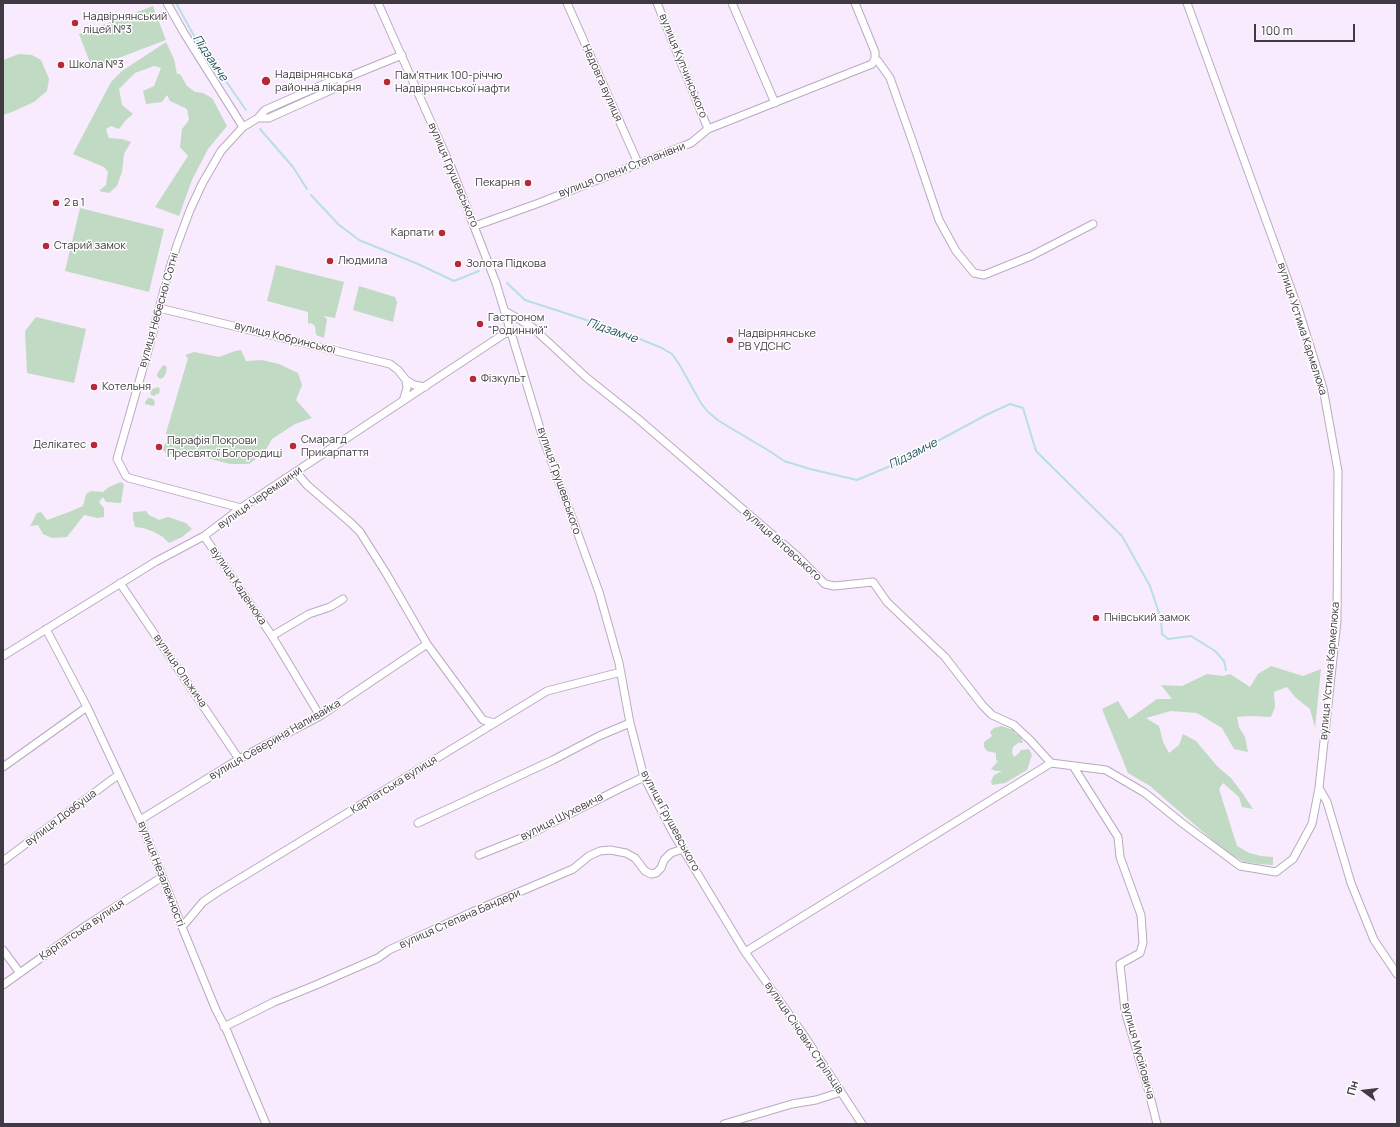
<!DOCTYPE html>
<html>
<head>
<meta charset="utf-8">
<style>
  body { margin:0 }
  #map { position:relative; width:1400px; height:1127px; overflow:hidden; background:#f8ebfe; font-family:Manrope,sans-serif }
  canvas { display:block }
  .frame { position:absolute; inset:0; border:4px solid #403a42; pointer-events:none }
  .north { position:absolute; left:1344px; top:1071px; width:40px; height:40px; -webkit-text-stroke:3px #fefefe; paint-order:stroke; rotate:285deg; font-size:11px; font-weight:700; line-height:16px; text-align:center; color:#403a42 }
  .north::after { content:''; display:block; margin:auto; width:14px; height:18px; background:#403a42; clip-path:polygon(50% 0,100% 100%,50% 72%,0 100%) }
  .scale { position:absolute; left:1254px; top:24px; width:101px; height:18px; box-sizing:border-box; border:2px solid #403a42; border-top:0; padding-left:5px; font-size:12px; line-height:14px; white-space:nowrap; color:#403a42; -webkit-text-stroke:3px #fefefe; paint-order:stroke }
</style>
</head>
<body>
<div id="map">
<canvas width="1400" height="1127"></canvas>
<div class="frame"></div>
<div class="north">Пн</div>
<div class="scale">100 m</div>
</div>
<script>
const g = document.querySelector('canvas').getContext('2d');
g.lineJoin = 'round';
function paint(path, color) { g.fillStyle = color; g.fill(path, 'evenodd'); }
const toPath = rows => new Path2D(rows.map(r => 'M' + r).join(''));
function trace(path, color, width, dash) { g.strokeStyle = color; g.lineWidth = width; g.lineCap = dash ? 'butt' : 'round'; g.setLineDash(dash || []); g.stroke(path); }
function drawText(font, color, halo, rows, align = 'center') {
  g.font = font + ' Manrope,sans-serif'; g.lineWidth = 3; g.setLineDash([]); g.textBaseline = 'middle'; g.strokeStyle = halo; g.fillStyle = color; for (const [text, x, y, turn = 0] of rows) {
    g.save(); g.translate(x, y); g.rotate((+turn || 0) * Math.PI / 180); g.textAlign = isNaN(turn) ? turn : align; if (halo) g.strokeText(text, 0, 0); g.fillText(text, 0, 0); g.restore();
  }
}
paint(toPath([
  [153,6,166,40,92,68,79,34],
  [166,42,174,59,177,74,180,74,187,86,195,92,203,93,212,98,227,126,208,149,192,180,179,216,155,207,188,156,180,147,182,129,189,120,187,109,170,101,167,95,162,102,146,104,143,91,154,86,161,68,154,66,135,73,119,89,122,105,133,114,126,120,119,129,111,126,106,129,109,138,122,139,131,142,124,154,122,172,117,186,109,193,99,191,106,185,108,172,104,167,73,154,111,82,122,71],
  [19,54,32,55,41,60,49,79,47,91,34,102,12,112,3,115,3,60],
  [80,208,164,229,149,292,65,271],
  [276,265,344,282,335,318,323,316,327,319,324,338,316,335,315,326,311,323,308,324,308,312,267,301],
  [359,286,395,297,397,302,393,322,353,310],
  [36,317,86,329,74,383,27,373,25,331],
  [241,350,246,361,262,360,279,364,298,373,302,385,296,400,312,418,295,424,272,439,264,453,249,464,230,464,203,457,185,451,168,455,162,449,168,439,166,433,188,358,185,355,194,352,219,357,235,351],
  [163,365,167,367,166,373,163,378,160,379,157,376,157,374],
  [158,387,160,389,159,394,156,394,155,396,151,395,150,390],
  [148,398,151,398,154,400,155,404,153,406,145,404,145,402],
  [121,482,124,484,121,503,106,502,103,497,99,502,104,508,104,517,97,518,84,515,67,537,52,538,43,534,38,525,30,526,37,513,41,512,47,520,69,512,83,506,86,494,91,491,103,492,109,487],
  [146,511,149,515,159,520,168,517,186,523,192,529,182,537,169,543,163,537,154,532,143,528,135,527,133,518,133,512],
  [1271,666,1303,676,1321,669,1315,728,1310,709,1295,697,1287,687,1274,692,1275,707,1271,717,1249,716,1237,717,1239,727,1245,737,1248,752,1234,749,1222,728,1197,713,1171,711,1146,718,1159,726,1163,742,1169,753,1179,745,1183,734,1196,741,1217,766,1231,778,1243,794,1253,809,1242,807,1239,797,1223,783,1219,789,1237,846,1249,853,1261,856,1273,857,1273,865,1259,864,1244,862,1225,851,1150,786,1128,773,1102,709,1118,701,1129,719,1157,699,1172,699,1161,685,1182,686,1207,674,1223,676,1230,674,1250,687,1258,674],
  [1001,726,1014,730,1015,733,1021,737,1023,743,1018,743,1013,747,1012,753,1014,757,1019,753,1021,750,1029,749,1032,755,1027,770,1005,783,992,785,991,781,994,775,1002,771,996,771,991,769,998,761,996,760,996,753,987,751,984,747,984,742,992,736,990,732,994,728]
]), '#c1dac4');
trace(toPath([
  [176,3,193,34,246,110],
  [260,129,293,167,307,189],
  [311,195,338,224,359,240,418,264,454,281,479,271],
  [507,283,525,300,620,331,662,348,672,354,679,364,701,403,707,411,719,421,771,452,784,461,810,469,857,480,895,464,986,415,1010,404,1023,408,1036,451,1122,536,1150,586,1161,619,1162,634,1168,639,1191,636,1215,651,1224,661,1226,670]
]), '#b8dfe3', 2);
const minor = toPath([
  [167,3,184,33,243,127],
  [378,3,451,167,496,283,542,435,599,592,619,663,630,723,644,777,673,833,745,952,803,1034,862,1124],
  [567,3,638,163],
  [657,3,708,129],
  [732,3,775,103],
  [878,61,890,78,913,143,939,220,956,251,974,273,984,275,1031,256,1093,224],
  [258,118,269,118,340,86,343,79],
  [475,226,539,203,691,143,708,129,872,64,875,59,875,52,855,3],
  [159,308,390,364,398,370,406,380,407,388,403,401],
  [505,311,532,327,587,378,637,418,797,556,825,584,834,586,873,582,887,602,945,657,983,706,992,715,1014,725,1030,740,1051,763],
  [406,380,414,385,425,387],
  [296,472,307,485,351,523,360,532,386,573,427,644,483,720,495,723],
  [241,508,129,478,126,476,117,459,151,340,168,274,177,245,190,210,202,184,221,151,243,127,258,118,265,110,338,78,343,79,402,55],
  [204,536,272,636,320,716],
  [120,583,239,759],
  [46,629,87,707,140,820,182,927,216,1010,227,1031,266,1124],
  [272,636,309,614,330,607,343,599],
  [3,656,155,562,204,536,241,508,504,334,511,332],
  [1073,766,1118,837,1120,857,1141,915,1143,943,1140,953,1120,964,1125,1011,1149,1092,1157,1124],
  [3,767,87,707],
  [1319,788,1327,802,1351,883,1374,940,1397,974],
  [140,820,239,759,320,716,427,644],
  [418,823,553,760,599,736,630,723],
  [479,855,524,837,621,788,644,777],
  [3,861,118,775],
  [182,927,203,902,216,893,547,691,621,672],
  [3,950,20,973],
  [745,952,1051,763,1106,770,1145,793,1182,823,1240,866,1276,872,1293,859,1312,824,1319,788,1337,621,1338,471,1323,388,1299,311,1187,3],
  [3,985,84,927,162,877],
  [224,1027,274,1002,316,985,378,958,389,950,470,913,573,869,589,856,600,851,610,850,626,853,635,858,645,871,651,874,656,873,661,868,664,860,671,853,683,849],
  [724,1124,792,1104,816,1100,841,1092]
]);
trace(minor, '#b9aabf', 9);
trace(minor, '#fff', 7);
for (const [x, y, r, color] of [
  [75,23,4,"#b92836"],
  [61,65,4,"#b92836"],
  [266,81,5,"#b92836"],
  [387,82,4,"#b92836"],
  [528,183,4,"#b92836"],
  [56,203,4,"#b92836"],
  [442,233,4,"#b92836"],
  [46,246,4,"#b92836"],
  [330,261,4,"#b92836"],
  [458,264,4,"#b92836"],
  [480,324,4,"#b92836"],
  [730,340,4,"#b92836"],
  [473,379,4,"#b92836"],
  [94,387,4,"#b92836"],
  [94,445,4,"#b92836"],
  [293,446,4,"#b92836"],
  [159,447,4,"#b92836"],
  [1096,618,4,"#b92836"]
]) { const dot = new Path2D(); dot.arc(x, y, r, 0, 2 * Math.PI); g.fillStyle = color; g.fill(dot); trace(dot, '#fefefe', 1.5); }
drawText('11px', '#403a42', '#fefefe', [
  ["Надвірнянський",83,17],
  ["ліцей №3",83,30],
  ["Школа №3",69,65],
  ["Надвірнянська",275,75],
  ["районна лікарня",275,88],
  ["Пам'ятник 100-річчю",395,76],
  ["Надвірнянської нафти",395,89],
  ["Пекарня",520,183,"right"],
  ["2 в 1",64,203],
  ["Карпати",434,233,"right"],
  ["Старий замок",54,246],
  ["Людмила",338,261],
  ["Золота Підкова",466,264],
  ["Гастроном",488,318],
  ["\"Родинний\"",488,331],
  ["Надвірнянське",738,334],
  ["РВ УДСНС",738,347],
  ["Фізкульт",481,379],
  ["Котельня",102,387],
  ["Смарагд",301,440],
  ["Прикарпаття",301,453],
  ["Парафія Покрови",167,441],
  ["Пресвятої Богородиці",167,454],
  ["Делікатес",86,445,"right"],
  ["Пнівський замок",1104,618]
], 'left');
drawText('11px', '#403a42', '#fefefe', [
  ["вулиця Купчинського",683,66,68],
  ["Недовга вулиця",602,83,66],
  ["вулиця Олени Степанівни",622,170,-21],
  ["вулиця Грушевського",453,175,67],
  ["вулиця Небесної Сотні",159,310,-74],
  ["вулиця Устима Кармелюка",1302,329,72],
  ["вулиця Кобринської",285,338,14],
  ["вулиця Грушевського",559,481,71],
  ["вулиця Черемшини",260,498,-35],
  ["вулиця Вітовського",782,545,42],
  ["вулиця Каденюка",238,586,56],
  ["вулиця Ольжича",180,671,56],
  ["вулиця Устима Кармелюка",1330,671,-85],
  ["вулиця Северина Наливайка",275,740,-30],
  ["Карпатська вулиця",394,785,-32],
  ["вулиця Шухевича",562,817,-27],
  ["вулиця Довбуша",61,818,-37],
  ["вулиця Грушевського",670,821,62],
  ["вулиця Незалежності",161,874,69],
  ["вулиця Степана Бандери",460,919,-24],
  ["Карпатська вулиця",82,930,-34],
  ["вулиця Січових Стрільців",804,1038,56],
  ["вулиця Мусійовича",1138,1051,75]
]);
drawText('italic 12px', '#1c5259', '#fefefe', [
  ["Підзамче",210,58,56],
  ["Підзамче",612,331,19],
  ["Підзамче",913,454,-27]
]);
</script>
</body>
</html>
